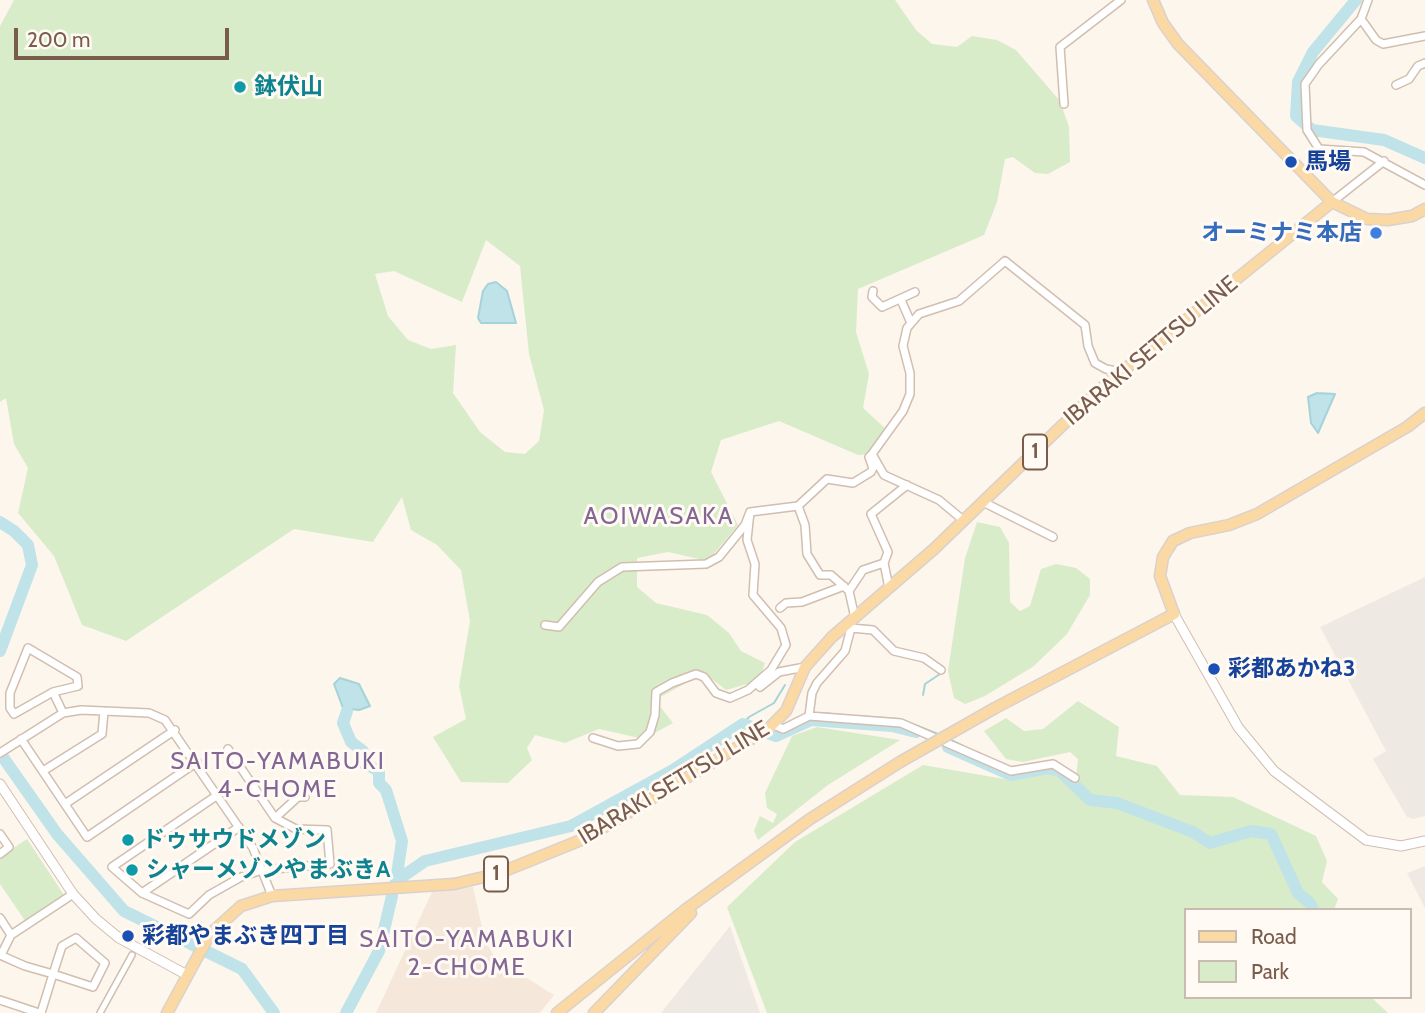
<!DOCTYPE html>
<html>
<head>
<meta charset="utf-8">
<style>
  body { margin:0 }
  #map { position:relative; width:1425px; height:1013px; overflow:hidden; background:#fdf6ec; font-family:Cabin,sans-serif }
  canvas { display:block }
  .legend { position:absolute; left:1184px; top:908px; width:228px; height:91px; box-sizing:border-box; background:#fffaf3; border:2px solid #cabbb1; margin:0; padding:9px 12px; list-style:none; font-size:21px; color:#7a5c4d }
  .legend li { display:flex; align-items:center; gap:14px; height:35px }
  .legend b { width:35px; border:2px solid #cabbb1 }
  .scale { position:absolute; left:14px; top:28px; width:215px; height:32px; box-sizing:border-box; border:4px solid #7a5c4d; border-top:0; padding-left:9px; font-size:21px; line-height:24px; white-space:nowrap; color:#7a5c4d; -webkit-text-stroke:5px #fffaf3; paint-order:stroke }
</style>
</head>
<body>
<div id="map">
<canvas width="1425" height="1013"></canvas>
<ul class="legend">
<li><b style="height:9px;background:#fbd9a5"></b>Road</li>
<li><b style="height:19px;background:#d8ecc9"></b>Park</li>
</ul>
<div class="scale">200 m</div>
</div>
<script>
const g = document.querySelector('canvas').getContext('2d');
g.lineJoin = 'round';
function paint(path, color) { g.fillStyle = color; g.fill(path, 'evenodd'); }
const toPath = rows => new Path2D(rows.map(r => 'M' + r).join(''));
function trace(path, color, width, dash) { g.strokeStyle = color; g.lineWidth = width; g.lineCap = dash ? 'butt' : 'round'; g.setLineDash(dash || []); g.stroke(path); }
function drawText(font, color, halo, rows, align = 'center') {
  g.font = font + ' Cabin,"Noto Sans JP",sans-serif'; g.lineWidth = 6; g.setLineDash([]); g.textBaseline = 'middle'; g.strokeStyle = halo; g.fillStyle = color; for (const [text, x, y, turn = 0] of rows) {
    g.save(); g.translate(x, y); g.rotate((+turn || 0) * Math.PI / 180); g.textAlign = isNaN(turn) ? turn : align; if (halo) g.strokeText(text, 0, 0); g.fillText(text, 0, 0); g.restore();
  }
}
paint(toPath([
  [473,887,485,941,496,959,554,995,540,1013,376,1013,432,892]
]), '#f5e8da');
paint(toPath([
  [1425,577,1425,816,1413,819,1407,817,1373,759,1386,751,1320,627],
  [1425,866,1425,908,1407,873],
  [730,926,760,1013,661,1013]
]), '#efe9e4');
paint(toPath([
  [14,0,895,0,916,30,932,44,957,47,972,36,997,40,1016,50,1060,101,1069,127,1070,162,1048,174,1035,173,1013,157,1005,159,997,202,984,235,858,289,856,332,869,374,863,408,887,430,871,454,858,455,779,421,721,440,711,472,738,525,708,561,668,552,637,558,637,587,656,603,707,615,729,633,741,651,765,663,762,672,751,683,726,690,704,673,655,700,673,723,644,739,599,729,565,743,535,735,527,748,532,760,508,783,461,782,433,737,466,719,459,686,470,621,461,570,437,545,411,530,402,497,373,542,294,529,126,641,82,625,54,556,18,513,28,468,14,444,6,398,0,402,0,26],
  [486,240,520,266,529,354,544,410,539,441,525,454,505,452,480,432,453,393,456,345,431,349,408,340,388,316,375,274,394,271,462,302],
  [977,522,1000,527,1009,543,1010,602,1020,611,1030,606,1041,569,1056,564,1076,568,1090,579,1090,595,1067,634,1034,666,985,696,965,704,954,698,948,671,965,558],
  [1078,701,1119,727,1116,756,1157,766,1180,795,1233,797,1316,836,1327,861,1322,882,1338,899,1334,910,1185,910,1185,997,1371,997,1388,1013,767,1013,727,907,795,842,923,765,1010,780,1045,771,1076,779,1078,759,1070,752,1023,762,1006,759,984,731,1006,718,1024,731,1043,729],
  [817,727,900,740,828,785,758,840,754,831,760,816,773,823,777,814,767,808,765,793,792,736],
  [27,839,64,895,26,922,0,884,0,857]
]), '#d8ecc9');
const water = toPath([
  [496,282,507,291,516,323,481,323,478,318,483,291,488,284,496,282],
  [1317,393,1335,394,1318,433,1311,423,1308,397,1317,393],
  [340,678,359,684,370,706,359,710,343,708,334,684,340,678]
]);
paint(water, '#bfe3e8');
trace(water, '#a5d3da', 2);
trace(toPath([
  [923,695,925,684,940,674],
  [822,713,854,716],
  [859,716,898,719],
  [910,723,938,734],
  [743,724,749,717,774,703,785,685],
  [949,739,963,746],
  [993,760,1004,764]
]), '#a5d3da', 2);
trace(toPath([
  [1356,0,1313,52,1298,82,1296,116,1312,130,1384,140,1425,158],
  [0,522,14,531,28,545,32,565,0,651],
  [347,711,343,723,351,742,363,751,363,763,379,771,379,783,386,790,402,841,396,881],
  [948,747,1011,775,1047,768,1060,771,1090,800,1117,803,1193,832,1210,843,1251,831,1271,834,1298,893,1310,903,1313,910],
  [0,753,57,834,124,911,242,969,274,1013],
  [396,881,425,861,571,826,673,770,743,724,776,736,811,720,892,726,916,732],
  [346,1013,379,951,392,896]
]), '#bfe3e8', 12);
const pedestrian = toPath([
  [100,1013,132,955]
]);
const minor = toPath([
  [1368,0,1361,19,1319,64,1305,84,1307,130,1319,149,1364,152,1425,185],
  [1361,19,1376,40,1383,44,1425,36],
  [1396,85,1409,79,1418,66,1425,63],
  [1064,104,1060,47,1121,0],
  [1332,202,1384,161],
  [873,291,872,297,882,307,915,292],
  [901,300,911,323],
  [983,502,1053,537],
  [798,506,805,525,807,554,820,575,831,575,849,591,855,618],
  [963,520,939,500,884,475,872,454,903,411,910,394,910,373,903,346,907,328,919,314,959,301,1005,261,1085,325,1088,346,1095,363,1106,369,1121,372],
  [889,588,884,563,888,552,871,514,907,485],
  [849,591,863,570,884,563],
  [780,608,786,603,802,602,844,586],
  [545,625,559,627,598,582,622,567,706,564,719,557,745,525,750,512],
  [851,628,873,630,894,651,924,658,941,670],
  [757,684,760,687,779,672,805,667],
  [53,692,78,686,77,677,28,648,10,693,10,708,14,714,53,692,63,713],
  [809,716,812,693,817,683,845,651,851,628,847,625],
  [774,725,783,729,809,716,901,723,1011,771,1053,764,1075,778],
  [593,738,618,746,638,744,650,732,655,715,656,692,672,683,696,674,704,677,716,693,730,698,748,690,771,670,786,645,781,628,753,595,755,564,747,540,750,512,798,506,827,479,853,483,871,472,873,468,869,457,872,454],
  [21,739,87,837,197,762],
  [0,753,63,713,81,710,149,713,165,720,253,848,272,896],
  [43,771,102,734,104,711],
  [219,794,112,867,142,893,189,914,209,895,241,877,262,870,330,864,327,830,296,829,275,818,228,749],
  [65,804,175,730],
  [275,818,298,797,305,797],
  [0,834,9,847,0,854],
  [142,893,239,827],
  [0,918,11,935],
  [0,955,25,966,53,974,93,987,105,963,76,938,62,946,53,974,41,1013],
  [1,955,11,935,73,894],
  [0,1000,39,1013]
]);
const tertiary = toPath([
  [1174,614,1238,727,1274,771,1366,840,1401,846,1425,841],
  [0,784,73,894,96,919,119,938,187,975]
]);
const primary = toPath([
  [1153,0,1163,23,1178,44,1332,202,1367,219,1388,220,1412,216,1425,209],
  [995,708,1174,614,1160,576,1163,557,1173,541,1190,533,1229,525,1257,514,1407,427,1425,413],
  [167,1013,210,934,241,906,272,896,454,884,497,874,586,838,768,729,786,711,805,667,832,637,934,549,1099,390,1332,202],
  [557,1013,685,910,810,819,900,762],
  [594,1013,691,913]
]);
trace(pedestrian, '#d1beb0', 8);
trace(minor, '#d1beb0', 10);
trace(tertiary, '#d1beb0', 11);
trace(primary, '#dad1cd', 13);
trace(pedestrian, '#fff', 5);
trace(minor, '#fff', 7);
trace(tertiary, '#fff', 9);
trace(primary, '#fbd9a5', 10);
const primaryBridge = toPath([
  [900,762,995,708]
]);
trace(primaryBridge, '#dad1cd', 13, []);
trace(primaryBridge, '#fbd9a5', 10);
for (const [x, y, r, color] of [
  [240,87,7,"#0f9aa8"],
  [1291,162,7,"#1a4fb4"],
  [1376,233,7,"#3f7fe0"],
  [1214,669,7,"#1a4fb4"],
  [128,840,7,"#0f9aa8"],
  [132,870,7,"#0f9aa8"],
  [128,936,7,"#1a4fb4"]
]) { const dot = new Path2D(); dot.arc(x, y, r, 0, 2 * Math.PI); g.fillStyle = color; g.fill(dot); trace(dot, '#fffaf3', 2.5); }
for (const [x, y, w] of [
  [1035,452,24],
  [496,874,24]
]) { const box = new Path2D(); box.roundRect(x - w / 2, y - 17.5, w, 35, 5); g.fillStyle = '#fffaf3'; g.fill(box); trace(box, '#7a5c4d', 2); }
drawText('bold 21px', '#7a5c4d', null, [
  ["1",1035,452],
  ["1",496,874]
]);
drawText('bold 23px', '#0d838f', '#fffaf3', [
  ["鉢伏山",254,87],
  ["ドゥサウドメゾン",142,840],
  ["シャーメゾンやまぶきA",146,870]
], 'left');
drawText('bold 23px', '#164399', '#fffaf3', [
  ["馬場",1305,162],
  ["彩都あかね3",1228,669],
  ["彩都やまぶき四丁目",142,936]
], 'left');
drawText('bold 23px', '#366cbe', '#fffaf3', [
  ["オーミナミ本店",1362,233]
], 'right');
drawText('23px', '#7a5c4d', '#fffaf3', [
  ["IBARAKI SETTSU LINE",1151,351,-40],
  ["IBARAKI SETTSU LINE",674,783,-31]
]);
g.letterSpacing = '2px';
drawText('24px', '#846695', '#fffaf3', [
  ["AOIWASAKA",659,517],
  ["SAITO-YAMABUKI",278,762],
  ["4-CHOME",278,790],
  ["SAITO-YAMABUKI",467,940],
  ["2-CHOME",467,968]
]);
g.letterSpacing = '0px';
</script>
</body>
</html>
